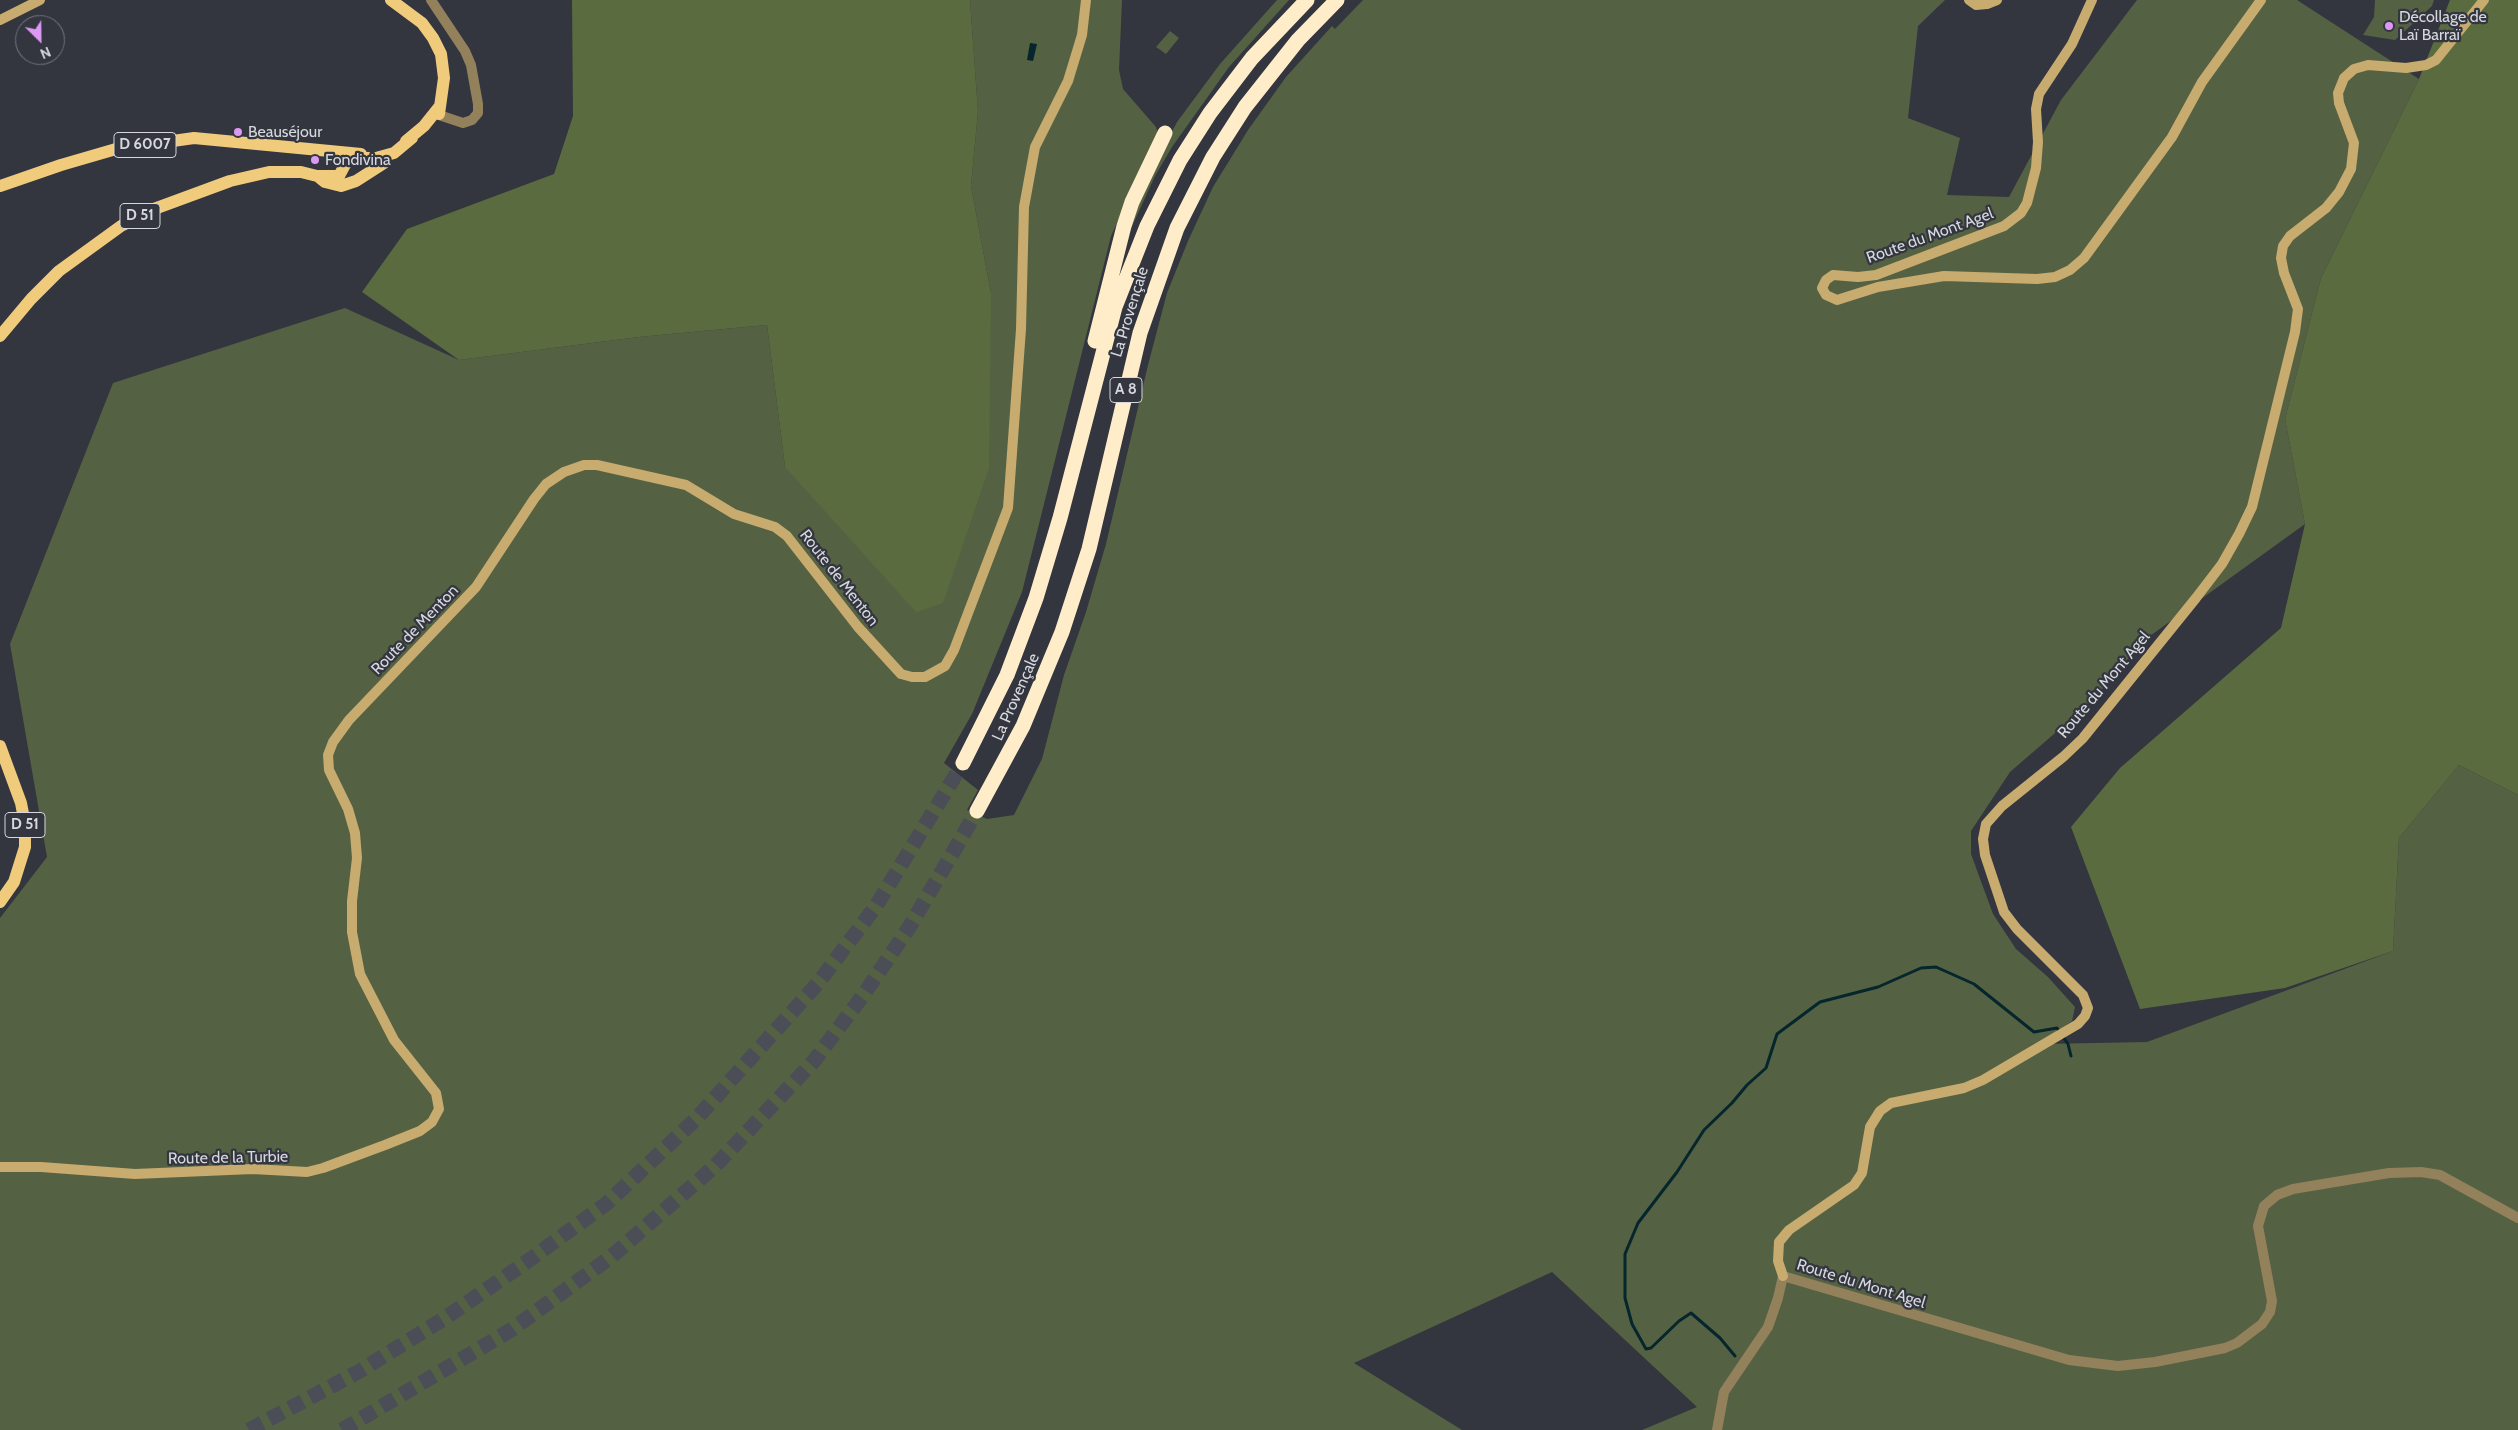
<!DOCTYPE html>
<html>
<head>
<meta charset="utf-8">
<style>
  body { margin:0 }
  #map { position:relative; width:2518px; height:1430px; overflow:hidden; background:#33353f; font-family:Cabin,sans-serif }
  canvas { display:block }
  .north { position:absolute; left:15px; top:15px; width:50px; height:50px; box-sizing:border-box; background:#33353f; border:1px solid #74767f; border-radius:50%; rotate:157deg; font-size:14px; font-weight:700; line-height:20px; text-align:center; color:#d6d8de }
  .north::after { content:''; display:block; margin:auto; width:18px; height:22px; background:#dc99f4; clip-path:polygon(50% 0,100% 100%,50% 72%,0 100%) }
</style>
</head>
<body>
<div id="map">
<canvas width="2518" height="1430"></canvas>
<div class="north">N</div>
</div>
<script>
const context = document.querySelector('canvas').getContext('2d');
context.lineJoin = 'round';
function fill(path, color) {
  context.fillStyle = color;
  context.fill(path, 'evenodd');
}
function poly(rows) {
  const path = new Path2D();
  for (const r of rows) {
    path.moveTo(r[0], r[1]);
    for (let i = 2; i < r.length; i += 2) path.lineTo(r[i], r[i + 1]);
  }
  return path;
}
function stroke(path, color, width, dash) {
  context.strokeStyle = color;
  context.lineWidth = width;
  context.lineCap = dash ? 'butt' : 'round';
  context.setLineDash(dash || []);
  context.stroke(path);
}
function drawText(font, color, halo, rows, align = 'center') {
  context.font = font + ' Cabin,sans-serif';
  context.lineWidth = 4.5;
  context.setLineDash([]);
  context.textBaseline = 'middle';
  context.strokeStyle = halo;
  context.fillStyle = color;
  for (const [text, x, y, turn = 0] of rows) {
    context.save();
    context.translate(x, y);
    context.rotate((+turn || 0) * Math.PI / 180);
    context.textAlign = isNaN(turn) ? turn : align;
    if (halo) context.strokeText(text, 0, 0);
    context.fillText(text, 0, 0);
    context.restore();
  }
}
fill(poly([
  [970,0,1122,0,1119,70,1123,89,1156,127,1158,134,1111,236,1022,592,972,714,944,763,978,790,967,810,987,819,1014,815,1042,759,1064,675,1086,612,1106,544,1148,365,1167,293,1188,241,1213,187,1248,130,1286,77,1332,26,1335,29,1363,0,1945,0,1918,26,1908,118,1960,138,1947,195,2009,197,2061,100,2137,0,2297,0,2419,79,2321,278,2285,419,2305,524,2143,641,2091,702,2010,772,1971,831,1971,854,1993,914,2016,949,2048,977,2075,1007,2072,1021,2041,1044,2147,1042,2393,951,2399,838,2459,765,2518,795,2518,1430,1642,1430,1697,1407,1552,1272,1354,1363,1462,1430,0,1430,0,918,47,857,10,644,113,383,345,308,459,360,639,337,767,325,785,467,991,293,971,186,978,112],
  [1277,0,1289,0,1229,67,1172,147,1155,176,1123,246,1149,175,1177,122,1220,64],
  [2375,0,2434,0,2432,6,2395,40,2363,35,2374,17],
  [1170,31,1179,38,1166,54,1156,47]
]), '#556143');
fill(poly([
  [572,0,970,0,978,112,971,186,991,293,989,468,943,603,916,612,785,467,767,325,639,337,459,360,362,292,407,229,554,174,573,116],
  [2450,0,2518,0,2518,795,2459,765,2399,838,2393,951,2285,988,2140,1009,2071,827,2120,768,2281,628,2305,524,2285,419,2321,278,2419,79]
]), '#5a6b40');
fill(poly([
  [1030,43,1037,44,1033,61,1027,60]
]), '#04262c');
stroke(poly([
  [1735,1356,1720,1338,1691,1313,1679,1321,1651,1348,1646,1349,1632,1324,1625,1298,1625,1254,1638,1223,1677,1172,1704,1130,1732,1103,1747,1085,1766,1068,1777,1034,1820,1002,1878,987,1921,968,1936,967,1974,984,2034,1032,2057,1028,2068,1044,2071,1056]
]), '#04262c', 3);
stroke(poly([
  [249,1430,358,1372,445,1318,525,1263,606,1204,696,1119,818,983,876,906,963,763],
  [342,1430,511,1330,612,1256,715,1166,814,1061,864,994,910,926,977,811]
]), '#4b4d57', 15, [15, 8]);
stroke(poly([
  [431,0,465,51,471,65,478,104,478,113,472,120,463,123,439,115],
  [1717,1430,1724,1392,1768,1327,1778,1298,1783,1276,2069,1360,2118,1366,2155,1362,2225,1348,2237,1343,2262,1324,2270,1312,2272,1301,2258,1226,2264,1206,2277,1195,2293,1189,2389,1173,2421,1172,2440,1175,2518,1218]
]), '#93815c', 10);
stroke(poly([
  [1969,0,1976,5,1987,4,1997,0],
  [2092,0,2072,44,2039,94,2036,109,2038,142,2036,168,2027,203,2021,213,2004,226,1876,275,1858,277,1833,275,1826,280,1822,288,1826,295,1837,300,1878,287,1944,276,2037,279,2055,277,2070,270,2084,258,2172,137,2202,82,2261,0],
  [0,20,40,0],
  [0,1167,41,1167,135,1174,253,1169,307,1172,323,1168,385,1145,420,1131,432,1122,439,1109,436,1093,394,1040,360,974,352,932,352,901,357,858,355,833,348,809,329,770,328,755,333,742,349,720,476,587,534,499,546,484,564,472,584,465,597,465,686,485,734,514,775,527,787,536,858,627,901,674,912,677,925,677,945,666,954,650,1008,508,1021,329,1024,207,1035,147,1068,81,1082,35,1086,0],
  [1783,1276,1778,1261,1779,1242,1789,1230,1854,1185,1862,1173,1870,1127,1880,1111,1891,1103,1964,1088,1983,1080,2078,1024,2085,1016,2088,1008,2083,995,2017,929,2004,912,1985,855,1983,839,1986,824,2002,806,2063,757,2083,738,2196,598,2222,564,2239,534,2252,507,2295,332,2298,309,2284,273,2281,258,2283,246,2290,236,2326,208,2339,192,2351,169,2354,143,2339,103,2338,93,2344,78,2354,69,2368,65,2406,68,2426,65,2436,60,2484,0]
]), '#c8ab6e', 10);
stroke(poly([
  [391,0,422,23,433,38,441,54,444,78,439,114],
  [406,141,424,126,440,106],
  [320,178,325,182,341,186,356,181,384,163],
  [0,186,61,165,116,149,194,138,361,154],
  [0,336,31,299,59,271,121,226,154,209,230,181,269,172,301,172,317,176,339,176,347,161,355,158,376,158,394,153,412,138],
  [0,746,21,803,25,824,25,847,14,882,0,902]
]), '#f1cb7c', 12);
stroke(poly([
  [1095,341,1124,226,1132,202,1165,133],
  [963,763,1007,675,1036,598,1060,518,1115,307,1147,226,1180,160,1210,113,1252,58,1307,0],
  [977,811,1023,726,1062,632,1089,549,1140,333,1177,228,1213,157,1245,107,1298,40,1337,0]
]), '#ffedc9', 15);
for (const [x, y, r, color] of [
  [2389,26,5,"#dc99f4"],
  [238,132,5,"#dc99f4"],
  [315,160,5,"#dc99f4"]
]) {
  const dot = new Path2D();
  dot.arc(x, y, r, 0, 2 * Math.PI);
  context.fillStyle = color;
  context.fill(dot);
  stroke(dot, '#33353f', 2);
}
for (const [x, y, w] of [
  [145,145,62],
  [140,216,40],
  [1126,390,32],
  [25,825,40]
]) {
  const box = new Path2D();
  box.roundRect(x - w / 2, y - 12.5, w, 25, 4);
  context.fillStyle = '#33353f';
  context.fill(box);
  stroke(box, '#d6d8de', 1);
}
drawText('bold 15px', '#d6d8de', null, [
  ["D 6007",145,145],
  ["D 51",140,216],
  ["A 8",1126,390],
  ["D 51",25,825]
]);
drawText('16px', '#d6d8de', '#33353f', [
  ["Décollage de",2399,17],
  ["Laï Barraï",2399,35],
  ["Beauséjour",248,132],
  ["Fondivina",325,160]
], 'left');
drawText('16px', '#d6d8de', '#33353f', [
  ["Route du Mont Agel",1930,236,-20],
  ["La Provençale",1130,312,-73],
  ["Route de Menton",839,578,52],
  ["Route de Menton",415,630,-46],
  ["Route du Mont Agel",2104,685,-50],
  ["La Provençale",1016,697,-66],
  ["Route de la Turbie",228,1158,-1],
  ["Route du Mont Agel",1861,1284,17]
]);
</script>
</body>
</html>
